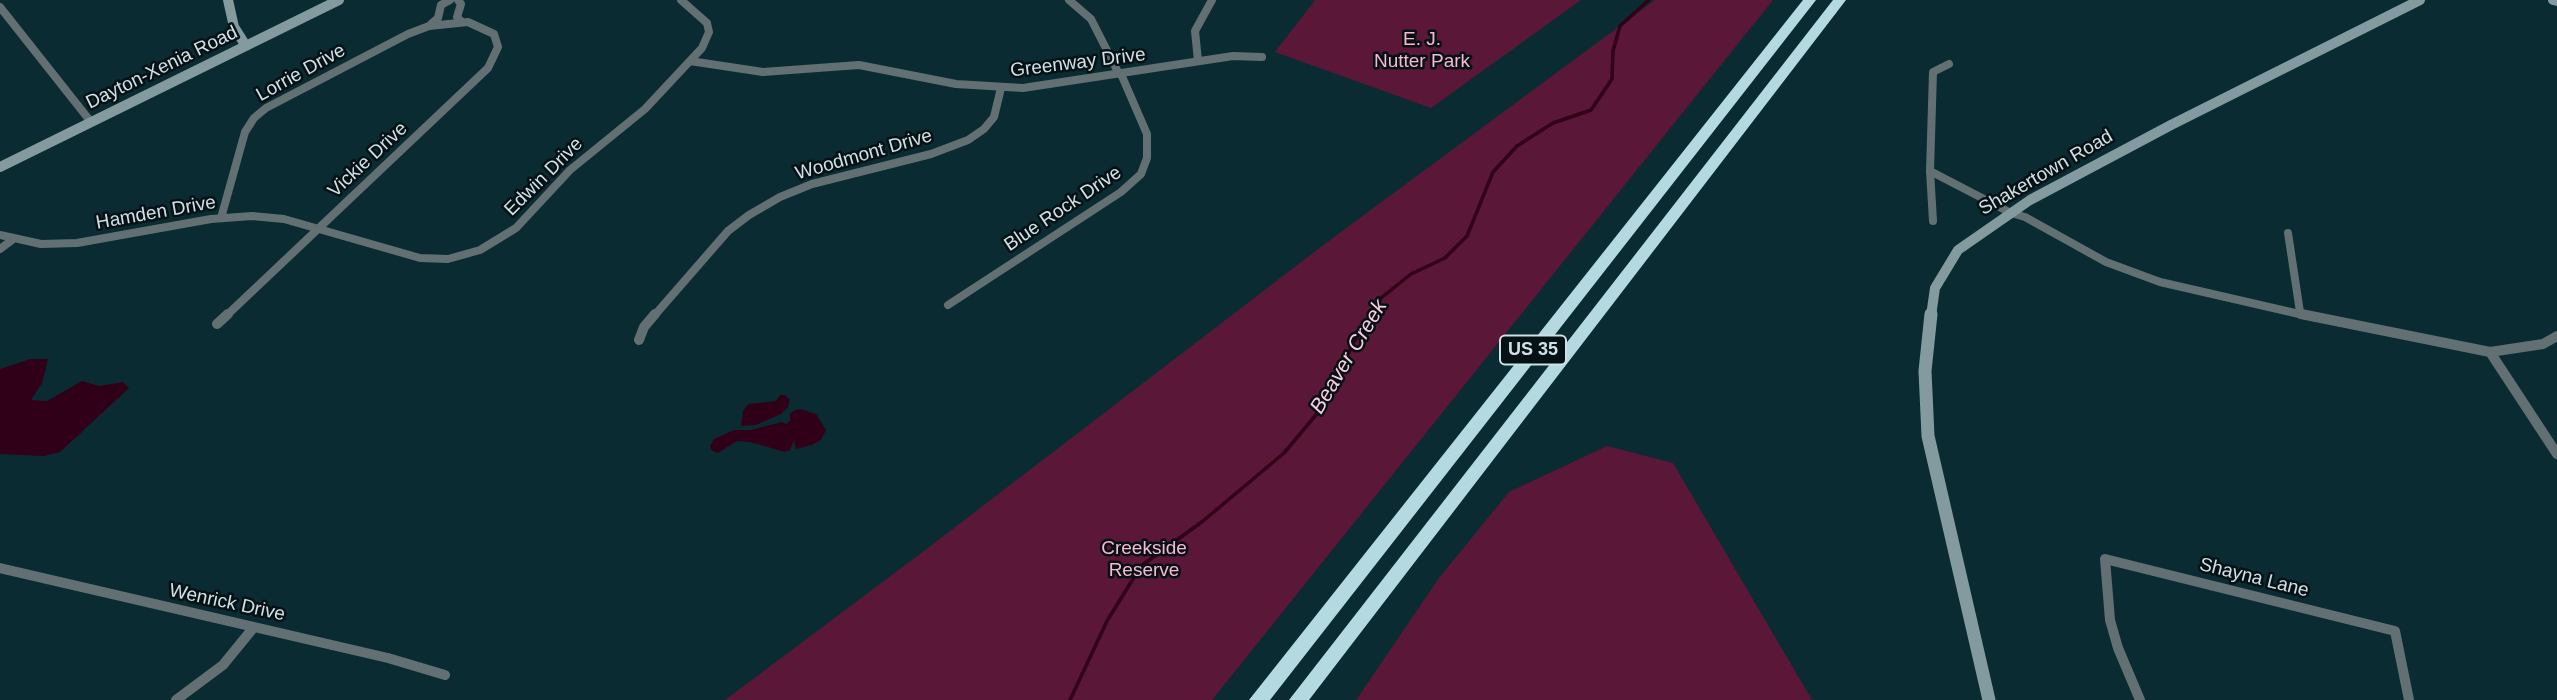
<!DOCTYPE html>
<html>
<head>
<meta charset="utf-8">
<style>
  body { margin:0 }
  canvas { display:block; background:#092b31 }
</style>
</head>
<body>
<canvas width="2557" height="700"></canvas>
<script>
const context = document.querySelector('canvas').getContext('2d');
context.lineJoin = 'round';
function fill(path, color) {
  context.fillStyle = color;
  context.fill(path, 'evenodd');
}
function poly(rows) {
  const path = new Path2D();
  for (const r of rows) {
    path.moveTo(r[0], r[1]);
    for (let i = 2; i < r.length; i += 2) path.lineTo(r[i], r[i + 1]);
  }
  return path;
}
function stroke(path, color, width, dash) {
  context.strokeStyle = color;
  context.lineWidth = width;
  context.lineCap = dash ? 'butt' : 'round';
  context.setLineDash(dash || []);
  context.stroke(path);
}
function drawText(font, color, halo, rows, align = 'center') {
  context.font = font + ' Helvetica,sans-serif';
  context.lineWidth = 5;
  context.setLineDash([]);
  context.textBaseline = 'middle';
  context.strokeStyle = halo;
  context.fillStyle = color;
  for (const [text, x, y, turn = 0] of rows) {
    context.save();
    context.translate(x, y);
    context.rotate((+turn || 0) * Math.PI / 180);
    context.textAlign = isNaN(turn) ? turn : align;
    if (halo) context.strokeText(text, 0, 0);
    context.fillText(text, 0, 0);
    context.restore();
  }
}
fill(poly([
  [1315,0,1581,0,1431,108,1275,52],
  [1655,0,1773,0,1212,700,725,700,920,554,1326,243],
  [1607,446,1673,463,1812,700,1356,700,1439,578,1509,492]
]), '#5a1737');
fill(poly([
  [30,359,48,359,42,383,31,400,47,401,82,381,99,386,123,382,129,388,60,452,44,456,0,454,0,369],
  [780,395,785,395,790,400,788,407,781,414,756,425,741,426,743,411,748,404,776,401],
  [801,409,816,414,826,430,821,440,812,445,796,449,794,440,790,450,785,452,750,442,737,441,718,453,712,451,710,446,714,439,734,430,751,430,782,422,786,424,790,421,790,414,795,410]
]), '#300018');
stroke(poly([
  [1070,700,1107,621,1141,566,1203,521,1284,453,1321,409,1355,340,1381,298,1411,274,1445,258,1467,236,1493,172,1517,146,1553,123,1591,110,1612,79,1613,51,1620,26,1649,0]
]), '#300018', 3.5);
stroke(poly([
  [458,0,461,4,457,17,462,22],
  [1069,0,1091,19,1119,74],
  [0,7,91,122],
  [431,24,438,18,441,5,450,0],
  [690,61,763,72,859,65,956,84,1023,88,1233,56,1262,57],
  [1198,61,1195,31,1212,0],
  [1949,64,1933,72,1930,171,2011,213,2025,217,2106,262,2160,282,2308,316],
  [1930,171,1933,221],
  [221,218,245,132,254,118,266,108,408,34,429,26,468,22,494,34,498,47,488,68,226,316],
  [2288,233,2300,312],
  [0,235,41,244,77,243,211,219,252,216,284,219,420,258,448,259,480,250,516,228,570,170,645,109,702,48,709,32,707,23,681,0],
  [0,249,12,240],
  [948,305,1121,192,1141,174,1147,158,1147,134,1121,74],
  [654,316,728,231,749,215,780,197,812,184,931,154,968,140,984,129,994,117,1001,88]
]), '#627073', 8);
stroke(poly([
  [2301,314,2490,352,2543,344,2557,336],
  [217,324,228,314],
  [639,340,644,327,655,314],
  [2490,352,2557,454],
  [0,568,388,658,445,675],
  [176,700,223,665,254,627],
  [2140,700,2118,648,2110,620,2105,559,2395,631,2409,700]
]), '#627073', 10);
stroke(poly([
  [228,0,234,27,246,46],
  [2553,0,2557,1],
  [0,167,339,0],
  [1931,316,1935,288,1958,250,2030,200,2171,125,2420,0]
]), '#839b9f', 10);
stroke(poly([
  [1931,314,1925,371,1928,436,1989,700]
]), '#839b9f', 13);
fill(poly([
  [1803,0,1816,0,1270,700,1249,700,1803,0],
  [1833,0,1846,0,1309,700,1289,700,1833,0]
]), '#b5d9e1');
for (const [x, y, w] of [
  [1533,350,66]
]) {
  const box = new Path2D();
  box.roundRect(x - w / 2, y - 14.5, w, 29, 5);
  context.fillStyle = '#051114';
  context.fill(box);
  stroke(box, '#cfe1e5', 2);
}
drawText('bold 18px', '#cfe1e5', null, [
  ["US 35",1533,350]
]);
drawText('19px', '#f9b7d0', '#051114', [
  ["E. J.",1422,40],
  ["Nutter Park",1422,62],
  ["Creekside",1144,549],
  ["Reserve",1144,571]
]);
drawText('19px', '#cfe1e5', '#051114', [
  ["Greenway Drive",1078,63,-7],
  ["Dayton-Xenia Road",162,68,-26],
  ["Lorrie Drive",301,73,-29],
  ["Woodmont Drive",864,155,-16],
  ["Vickie Drive",368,160,-43],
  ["Shakertown Road",2046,173,-30],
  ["Edwin Drive",544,177,-45],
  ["Blue Rock Drive",1063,209,-34],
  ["Hamden Drive",156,213,-10],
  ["Shayna Lane",2254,578,14],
  ["Wenrick Drive",227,603,12]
]);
drawText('italic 21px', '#fbcede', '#051114', [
  ["Beaver Creek",1349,357,-59]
]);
</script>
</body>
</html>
